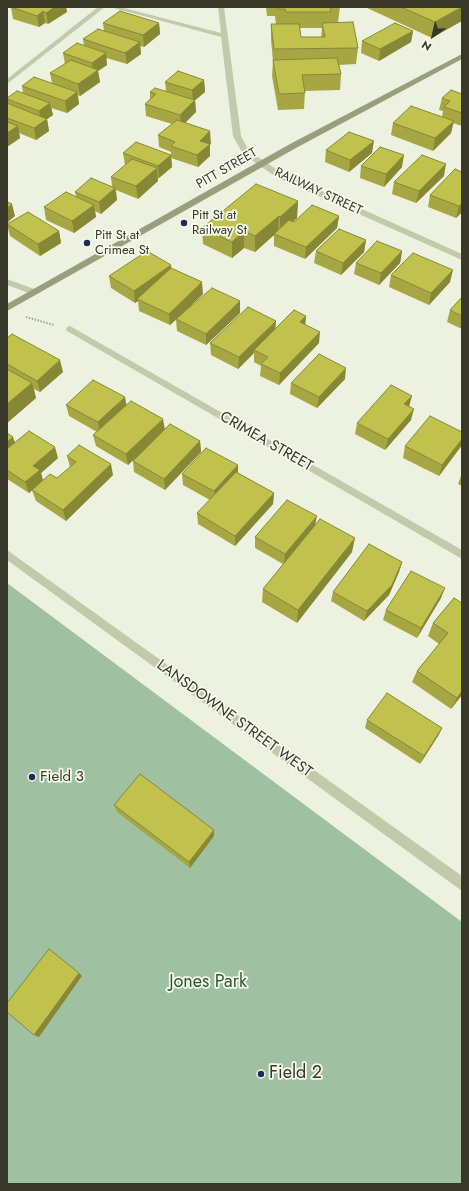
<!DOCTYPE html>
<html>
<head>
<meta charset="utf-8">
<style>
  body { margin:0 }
  #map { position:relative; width:469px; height:1191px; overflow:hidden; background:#ecf2df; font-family:Jost,sans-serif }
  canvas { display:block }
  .frame { position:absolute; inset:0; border:8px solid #37382a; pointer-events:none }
  .north { position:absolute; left:413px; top:16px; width:40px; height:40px; -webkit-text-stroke:3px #f5faeb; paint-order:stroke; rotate:214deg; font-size:11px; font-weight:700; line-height:16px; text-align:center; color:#37382a }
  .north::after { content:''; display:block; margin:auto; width:14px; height:18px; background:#37382a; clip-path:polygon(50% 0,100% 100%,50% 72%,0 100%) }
</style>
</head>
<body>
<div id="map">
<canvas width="469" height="1191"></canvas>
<div class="frame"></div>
<div class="north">N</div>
</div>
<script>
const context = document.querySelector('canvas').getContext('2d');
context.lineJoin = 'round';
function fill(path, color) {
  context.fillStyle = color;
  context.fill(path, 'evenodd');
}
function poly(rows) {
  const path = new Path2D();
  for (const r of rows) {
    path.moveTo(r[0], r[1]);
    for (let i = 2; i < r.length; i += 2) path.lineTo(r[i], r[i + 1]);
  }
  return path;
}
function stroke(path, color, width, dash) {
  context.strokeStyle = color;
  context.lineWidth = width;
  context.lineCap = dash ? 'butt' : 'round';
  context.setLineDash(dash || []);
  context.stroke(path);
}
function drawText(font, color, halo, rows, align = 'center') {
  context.font = font + ' Jost,sans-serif';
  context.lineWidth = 3.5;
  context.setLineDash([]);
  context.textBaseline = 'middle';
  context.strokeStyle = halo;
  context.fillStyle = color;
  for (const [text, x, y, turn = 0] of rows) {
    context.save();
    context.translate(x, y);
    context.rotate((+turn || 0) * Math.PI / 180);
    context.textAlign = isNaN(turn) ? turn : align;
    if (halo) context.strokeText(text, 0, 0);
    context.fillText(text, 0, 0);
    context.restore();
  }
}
fill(poly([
  [7,583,462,922,462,1184,7,1184]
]), '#9fc1a2');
stroke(poly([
  [26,317,54,325]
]), '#a4a98a', 2, [1.5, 1.5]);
fill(poly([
  [98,7,105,7,7,84,7,79,98,7],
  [110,7,120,7,221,33,218,7,224,7,241,136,249,151,282,173,462,254,462,260,276,177,243,154,233,136,221,37,110,7],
  [7,279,37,290,38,292,34,295,7,285,7,279],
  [70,326,462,550,462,559,67,331,66,329,67,327,70,326],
  [7,550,462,876,462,891,7,560,7,550]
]), '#c3caab');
fill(poly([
  [462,54,462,59,296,148,7,311,7,304,290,144,462,54]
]), '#9a9e7c');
fill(poly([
  [11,7,66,7,67,12,48,24,45,23,39,27,13,19],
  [266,7,340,7,338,22,330,22,330,23,358,48,356,64,339,65,341,74,340,90,305,91,304,109,278,110,272,76,273,61,271,40,271,24,276,24,275,16,267,16],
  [300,28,322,28,321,37,301,37],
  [365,7,462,7,432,38],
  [103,23,159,23,160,34,144,47,140,46,141,54,127,64,106,58,107,65,98,71,100,82,80,96,78,95,79,104,67,113,51,108,53,115,47,119,49,131,36,140,19,133,20,138,7,147,7,98,23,93,22,86,52,83,50,73,65,64,63,53,84,46,83,39,104,31],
  [413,31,411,42,379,61,361,53,362,41],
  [204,80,205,92,195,100,196,112,185,122,211,144,210,144,210,156,198,167,171,158,172,167,159,178,158,178,158,181,138,199,116,190,117,200,101,214,95,211,96,217,74,233,46,220,44,207,76,196,75,192,112,186,111,177,125,165,123,153,171,155,171,152,159,147,158,135,172,124,146,116,145,104,150,99,150,92,166,91,165,82],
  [462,94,462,126,453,123,451,133,433,151,391,135,393,123,442,117,443,111,439,110,442,98],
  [326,150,372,153,349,172,325,162],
  [361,166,402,167,384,187,360,178],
  [462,172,462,212,456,218,428,207,430,195],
  [444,176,416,203,392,194,394,182],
  [298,201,297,218,293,221,339,216,337,228,305,259,274,246,274,235,255,252,244,248,232,258,203,244,202,228],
  [7,224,59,231,61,243,40,256,10,236],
  [366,240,364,252,341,275,314,263,316,251],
  [402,251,400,263,379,285,354,274,356,263],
  [172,269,203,294,181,315,240,313,206,345,177,331,176,320,170,325,139,311,138,301,135,303,111,288,109,276],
  [391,275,450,282,429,305,389,287],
  [462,297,462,329,447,322,450,310],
  [306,316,305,324,319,343,279,385,260,376,261,366,254,362,254,353,238,369,211,355,210,343,276,321,275,329],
  [7,338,63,372,40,392,34,389,36,398,7,423],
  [345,379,317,408,290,394,291,383],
  [66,405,126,405,165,430,200,441,201,452,165,490,134,472,133,461,159,435,128,465,96,446,93,435,97,432,69,416],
  [409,407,411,420,385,450,355,434,357,423],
  [7,433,15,442,58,458,41,473,43,480,57,478,70,467,67,456,113,475,66,521,36,501,32,490,29,493,7,479],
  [462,445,439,476,403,458,405,446],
  [238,465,238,473,274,493,273,504,235,546,198,524,197,513,210,500,183,485,182,474],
  [462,473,462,486,458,484],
  [315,525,352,552,297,623,262,602,263,589,283,564,255,548,255,537],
  [402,562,399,572,389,595,364,621,331,601,333,592],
  [441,598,417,638,383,620,386,610],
  [454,598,462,695,451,709,412,682,417,671,439,644,428,636,433,623],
  [367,720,442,728,438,736,420,764,365,728],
  [114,805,214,830,214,836,190,868,117,812]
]), '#a6a742');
fill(poly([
  [55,7,66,7,67,12,48,24,46,13],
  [462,7,462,21,432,38,435,22],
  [43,11,45,23,39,27,37,16],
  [159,23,160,34,144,47,143,35],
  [413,31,411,42,379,61,380,49],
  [140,42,141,54,127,64,125,53],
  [106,53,107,65,98,71,100,82,80,96,78,84,93,74,92,63],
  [204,80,205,92,193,102,192,90],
  [77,92,79,104,67,113,65,101],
  [195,100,196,112,181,127,180,115],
  [50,103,53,115,47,119,49,131,36,140,34,128,41,123,39,111],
  [454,121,451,133,433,151,435,138],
  [18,126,20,138,7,147,7,133],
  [210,131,211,144,205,148,210,144,210,156,198,167,197,155,200,141],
  [374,141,372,153,349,172,350,160],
  [171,155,172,167,159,178,158,166],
  [404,155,402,167,384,187,386,174],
  [446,164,444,176,416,203,419,191],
  [157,168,158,181,138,199,136,186],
  [115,188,117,200,101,214,99,202],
  [298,201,297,218,280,233,280,217],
  [12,204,15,216,7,223,7,208],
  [462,204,462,212,456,218,459,206],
  [94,205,96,217,74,233,72,221],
  [279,216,278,232,274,234,274,235,255,252,255,236],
  [339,216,337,228,305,259,306,247],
  [59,231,61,243,40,256,38,244],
  [244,231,244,248,232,258,232,242],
  [366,240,364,252,341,275,343,263],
  [402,251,400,263,379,285,381,273],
  [171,265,172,277,137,299,138,301,135,303,134,291],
  [453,270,450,282,429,305,431,293],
  [202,282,203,294,170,325,169,314],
  [240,301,240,313,206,345,206,334],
  [306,316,305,328,300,322],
  [276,321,275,332,254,350,254,353,238,369,239,357],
  [320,332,319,343,279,385,280,373],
  [60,360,63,372,40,392,37,381],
  [346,368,345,379,317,408,319,397],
  [32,383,36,398,7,423,7,404],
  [412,396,409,407,404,404],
  [125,397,127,408,100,433,98,422],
  [414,409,411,420,385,450,388,439],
  [163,419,165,430,128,465,126,454],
  [13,437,17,448,7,457,7,442],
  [462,439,462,445,439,476,442,465],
  [200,441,201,452,165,490,164,479],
  [55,447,58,458,41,473,43,481,29,493,25,482,33,466],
  [111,464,113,475,66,521,63,510],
  [238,465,238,476,215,502,214,491],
  [274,493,273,504,235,546,235,536],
  [317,516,315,526,284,564,285,554],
  [355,538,352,552,297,623,298,610],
  [402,562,399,572,389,595,364,621,367,611],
  [445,588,441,598,417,638,421,628],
  [462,691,462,695,451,709,457,698],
  [442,728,438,736,420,764,424,756],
  [214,830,214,836,190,868,189,862],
  [79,973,82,976,39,1037,34,1035]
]), '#878836');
const building = poly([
  [11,7,55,7,46,13,43,11,37,16,11,7],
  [277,7,330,7,331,12,286,12,285,9,277,9,277,7],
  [401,7,462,7,435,22,401,7],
  [120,11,159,23,143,35,103,23,120,11],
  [353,22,358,48,274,49,271,24,299,24,301,37,325,37,322,23,353,22],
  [395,23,413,31,380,49,362,41,395,23],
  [98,29,140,42,125,53,83,39,98,29],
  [77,43,106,53,92,63,63,53,77,43],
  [337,58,341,74,302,75,305,93,279,94,273,60,337,58],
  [71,60,98,70,78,84,50,73,71,60],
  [178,71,204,80,192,90,165,82,178,71],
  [34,77,77,92,65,101,22,86,34,77],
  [155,88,195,100,180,115,145,104,156,94,150,92,155,88],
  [451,90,462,94,462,113,444,107,450,101,442,98,451,90],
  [17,91,50,103,39,111,7,99,7,98,17,91],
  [7,103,47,119,34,128,7,118,7,103],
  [411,106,454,121,435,138,393,123,411,106],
  [177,120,210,131,200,141,210,144,197,155,171,146,175,142,158,135,177,120],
  [7,122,18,126,7,133,7,122],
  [349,132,374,141,350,160,326,150,349,132],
  [136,142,171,155,158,166,123,153,136,142],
  [380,147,404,155,386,174,361,166,380,147],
  [422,155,446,164,419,191,394,182,422,155],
  [132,159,157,168,136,186,111,177,132,159],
  [455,169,462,172,462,204,459,206,430,195,455,169],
  [91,178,115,188,99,202,75,192,91,178],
  [256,184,298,201,280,217,279,216,255,236,244,231,232,242,202,228,256,184],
  [66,192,94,205,72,221,44,207,66,192],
  [7,202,12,204,7,208,7,202],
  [312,205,339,216,306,247,274,234,289,220,294,222,312,205],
  [28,212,59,231,38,244,7,224,28,212],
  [339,229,366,240,343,263,316,251,339,229],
  [377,241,402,251,381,273,356,263,377,241],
  [147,251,171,265,134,291,109,276,147,251],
  [413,253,453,270,431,293,391,275,413,253],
  [171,268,202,282,169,314,137,299,171,268],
  [212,288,240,301,206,334,176,319,212,288],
  [462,297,462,316,450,310,462,297],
  [248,307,276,321,239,357,210,343,248,307],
  [294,310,306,316,300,322,320,332,280,373,261,364,268,357,254,350,294,310],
  [12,334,60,360,37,381,7,364,7,338,12,334],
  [319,354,346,368,319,397,291,383,319,354],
  [7,369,32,383,7,404,7,369],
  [93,380,125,397,98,422,66,405,93,380],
  [391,385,412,396,404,404,414,409,388,439,357,423,391,385],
  [131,401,163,419,126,454,93,435,131,401],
  [430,416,462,432,462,439,442,465,405,446,430,416],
  [170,424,200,441,164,479,133,461,170,424],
  [29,431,55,447,33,466,40,470,25,482,7,470,7,449,29,431],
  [7,433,13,437,7,442,7,433],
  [79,445,111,464,63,510,32,490,50,474,57,478,76,462,67,456,79,445],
  [206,448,238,465,214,491,182,474,206,448],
  [236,472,274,493,235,536,197,513,236,472],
  [287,500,317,516,285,554,255,537,287,500],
  [320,519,355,538,298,610,263,589,320,519],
  [369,544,402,562,392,585,367,611,333,592,369,544],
  [411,571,445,588,421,628,386,610,411,571],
  [454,598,462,603,462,691,457,698,417,671,448,633,433,623,454,598],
  [387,693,442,728,424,756,367,720,387,693],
  [140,774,214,830,189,862,114,805,140,774],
  [49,949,79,973,34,1035,7,1012,7,1003,49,949]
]);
fill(building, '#c1c24d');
stroke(building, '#878836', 1);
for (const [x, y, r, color] of [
  [184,223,4,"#202a59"],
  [87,243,4,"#202a59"],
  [32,777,4,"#202a59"],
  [261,1074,4,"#202a59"]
]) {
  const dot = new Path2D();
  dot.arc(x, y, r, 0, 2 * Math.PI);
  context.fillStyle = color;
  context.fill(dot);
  stroke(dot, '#f5faeb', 1.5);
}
drawText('13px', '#37382a', '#f5faeb', [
  ["PITT STREET",227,169,-30],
  ["RAILWAY STREET",318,192,25]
]);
drawText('13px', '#37382a', '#f5faeb', [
  ["Pitt St at",192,216],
  ["Railway St",192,231],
  ["Pitt St at",95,236],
  ["Crimea St",95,251]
], 'left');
drawText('15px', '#37382a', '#f5faeb', [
  ["CRIMEA STREET",266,442,30],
  ["LANSDOWNE STREET WEST",234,719,36]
]);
drawText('15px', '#37382a', '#f5faeb', [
  ["Field 3",40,777]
], 'left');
drawText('18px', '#2e5633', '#f5faeb', [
  ["Jones Park",208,983]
]);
drawText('18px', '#37382a', '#f5faeb', [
  ["Field 2",269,1074]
], 'left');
</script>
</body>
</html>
